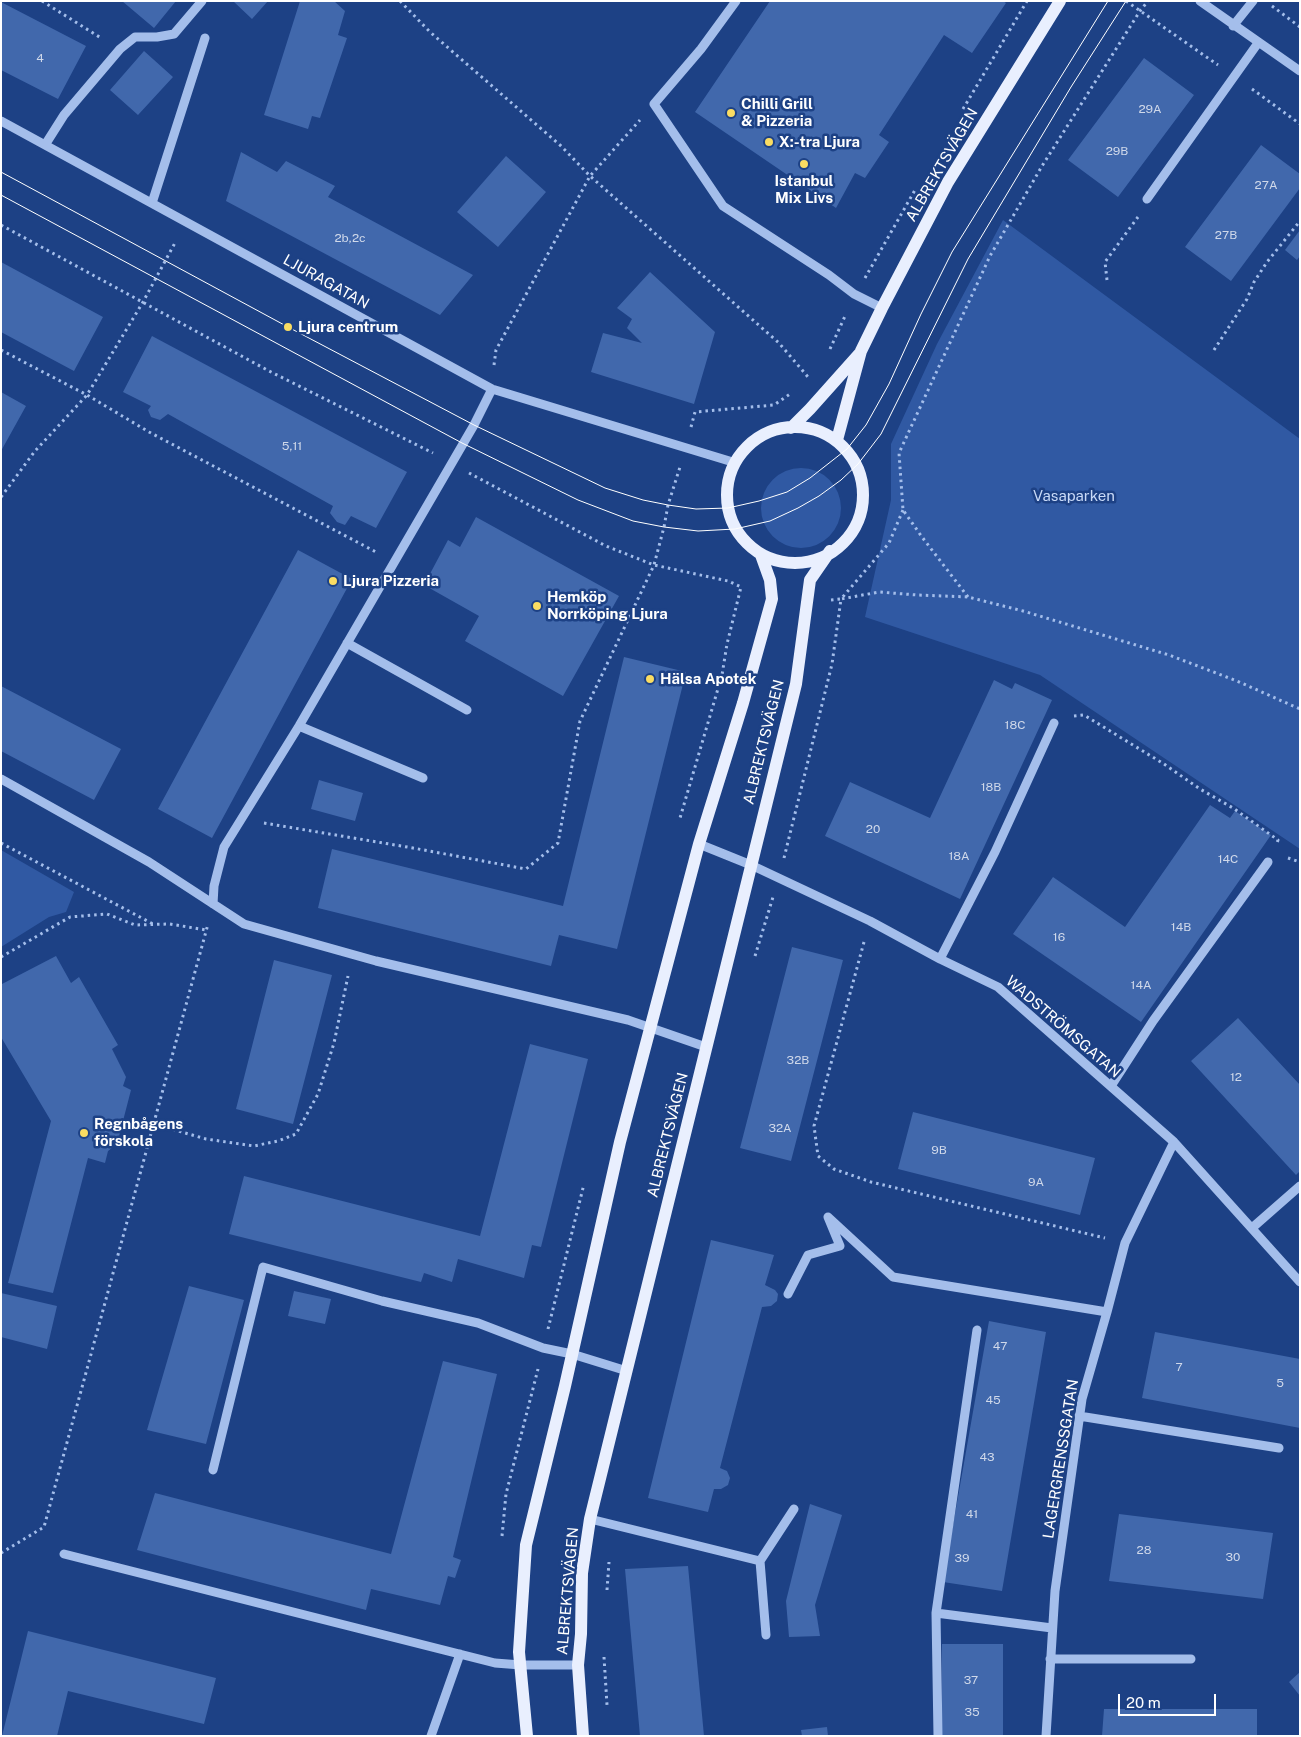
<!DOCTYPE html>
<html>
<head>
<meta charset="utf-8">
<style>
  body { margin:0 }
  #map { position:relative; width:1301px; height:1737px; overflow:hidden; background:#1d4185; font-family:"Public Sans",sans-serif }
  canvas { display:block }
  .frame { position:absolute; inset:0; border:2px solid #fff; pointer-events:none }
  .scale { position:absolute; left:1118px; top:1694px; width:98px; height:22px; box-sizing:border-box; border:2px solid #fff; border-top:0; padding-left:6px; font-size:15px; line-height:18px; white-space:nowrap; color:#fff; -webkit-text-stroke:4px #1d4185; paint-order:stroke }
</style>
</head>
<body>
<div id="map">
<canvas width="1301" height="1737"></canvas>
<div class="frame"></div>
<div class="scale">20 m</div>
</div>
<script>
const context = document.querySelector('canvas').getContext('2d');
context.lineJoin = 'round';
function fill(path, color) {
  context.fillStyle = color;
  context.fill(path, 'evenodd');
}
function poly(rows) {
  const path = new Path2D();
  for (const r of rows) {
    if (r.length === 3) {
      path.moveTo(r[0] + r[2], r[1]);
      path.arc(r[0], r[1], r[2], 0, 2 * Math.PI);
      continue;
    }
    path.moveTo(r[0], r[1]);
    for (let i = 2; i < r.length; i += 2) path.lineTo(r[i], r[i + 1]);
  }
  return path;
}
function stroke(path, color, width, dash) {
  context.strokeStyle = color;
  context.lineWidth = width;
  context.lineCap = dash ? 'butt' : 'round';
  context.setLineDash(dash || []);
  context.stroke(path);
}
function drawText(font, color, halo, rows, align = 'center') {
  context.font = font + ' "Public Sans",sans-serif';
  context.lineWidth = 5;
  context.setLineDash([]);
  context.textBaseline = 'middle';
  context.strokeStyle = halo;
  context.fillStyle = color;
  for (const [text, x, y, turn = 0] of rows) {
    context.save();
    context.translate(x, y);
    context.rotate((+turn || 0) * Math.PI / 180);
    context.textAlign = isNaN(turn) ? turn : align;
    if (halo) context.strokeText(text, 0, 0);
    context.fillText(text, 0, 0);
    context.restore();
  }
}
fill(poly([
  [1003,220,1300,439,1300,849,1040,675,865,617,891,500,891,444,937,344],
  [801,508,40],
  [1,850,74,892,66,912,49,917,1,947]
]), '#3059a3');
fill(poly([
  [122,1,176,1,154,28],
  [233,1,268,1,252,19],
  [300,1,334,1,345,11,338,35,347,38,320,118,312,116,308,129,264,115],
  [770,1,1003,1,1006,3,972,53,944,35,879,135,889,142,865,178,855,173,836,208,695,112],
  [1,2,86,46,58,99,1,70],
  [144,51,173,77,138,115,110,90],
  [1144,58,1194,95,1118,197,1068,160],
  [1261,145,1300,174,1300,188,1231,281,1185,247],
  [241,152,277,172,286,161,335,186,328,197,473,275,440,315,226,201],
  [506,156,546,192,498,247,457,212],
  [1300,230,1300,256,1297,260,1285,250],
  [1,262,103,317,74,371,1,332],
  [650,272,715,332,694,404,591,372,603,333,642,343,627,328,632,319,617,308],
  [152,336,407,472,376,528,351,516,345,525,337,522,330,513,333,506,168,414,160,420,151,417,148,410,151,406,123,392],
  [1,392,26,406,1,451],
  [476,517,619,596,563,696,465,641,479,616,424,585,448,540,460,547],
  [298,550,352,579,212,838,158,809],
  [624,657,686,672,617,949,559,935,551,966,318,908,332,849,563,906],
  [994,680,1012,689,1015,683,1052,700,960,899,825,836,850,782,930,818],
  [1,686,121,749,94,800,1,751],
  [319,780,363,793,355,821,311,809],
  [1210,805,1230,818,1235,811,1271,835,1141,1022,1013,934,1053,877,1125,927],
  [792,947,843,960,791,1161,740,1148],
  [56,956,71,983,79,977,118,1045,112,1049,126,1077,123,1086,131,1090,117,1144,108,1151,105,1163,88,1158,53,1293,8,1283,51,1121,1,1037,1,986,2,984],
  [274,960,332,975,293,1124,236,1109],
  [1238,1018,1300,1085,1300,1171,1296,1175,1191,1061],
  [530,1044,588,1059,541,1247,532,1245,524,1278,458,1259,452,1282,424,1273,421,1282,229,1234,244,1176,480,1236],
  [913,1112,1095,1158,1080,1215,898,1169],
  [711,1240,774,1255,765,1285,775,1290,778,1294,777,1301,771,1306,762,1307,720,1468,727,1471,730,1478,728,1485,721,1489,714,1489,708,1512,648,1498],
  [189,1286,244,1300,206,1444,147,1430],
  [294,1291,331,1299,325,1324,288,1316],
  [1,1293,57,1306,47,1349,1,1337],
  [989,1321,1046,1332,1002,1591,943,1582],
  [1155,1332,1300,1359,1300,1428,1142,1398],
  [443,1361,497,1374,453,1557,461,1560,455,1578,448,1576,440,1605,371,1589,366,1610,137,1550,155,1493,391,1554],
  [810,1504,842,1515,815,1605,820,1636,789,1637,786,1601],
  [1119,1514,1273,1533,1263,1599,1109,1581],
  [688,1566,704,1736,640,1736,625,1569],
  [28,1631,216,1678,204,1724,68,1691,57,1736,2,1736],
  [942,1644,1003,1644,1003,1736,942,1736],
  [1300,1672,1300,1696,1289,1682],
  [1104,1709,1257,1709,1257,1736,1102,1736],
  [827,1727,828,1736,802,1736,801,1730]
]), '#4168ac');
stroke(poly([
  [42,1,101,38],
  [400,1,430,32,561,146,590,176,779,343,808,377],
  [1126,1,1218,65],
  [1272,6,1300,27],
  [1252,89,1300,124],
  [963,109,1027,1],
  [1,225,269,371,433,453],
  [865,278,915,190],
  [1107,280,1105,262,1138,217],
  [830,349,846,314],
  [1,350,87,395,149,432,376,552],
  [1214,350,1247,299,1254,282,1267,262,1300,221],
  [494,365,496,350,590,176,640,120],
  [691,427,695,412,774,405,790,394],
  [469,473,606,546,654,565,728,581,741,587,727,644,722,675,680,818],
  [1,497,35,451,87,395,143,302,176,241],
  [968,597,922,537,903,510,899,453,990,256,1042,166,1140,11,1148,1],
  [831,600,841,599,889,543,903,510],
  [1074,716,1084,715,1164,764,1200,789,1233,808,1278,840,1277,843],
  [264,823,413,848,526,869,558,843,580,721,654,565,664,527,668,505,680,467],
  [1,843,153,924],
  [784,858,832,664,841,599,879,592,917,595,968,597,1023,611,1169,655,1237,681,1300,709],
  [1288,858,1300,862],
  [864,942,814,1126,818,1156,834,1169,871,1182,1105,1238],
  [755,956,773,897],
  [1,957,70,917,107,914,135,925,170,924,206,930],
  [154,1124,206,1139,254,1146,278,1141,296,1134,318,1094,334,1043,348,976],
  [548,1329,584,1184],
  [502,1536,506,1494,538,1369],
  [1,1553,44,1527,208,924],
  [607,1590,609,1562],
  [604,1657,607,1705]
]), '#a4beeb', 3, [2.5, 4]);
stroke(poly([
  [736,1,701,49,654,104,723,206,829,275,854,294,882,308],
  [1200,1,1300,71],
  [1233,26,1253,1],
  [1,121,492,389,736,463],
  [45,145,64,115,120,49,135,37,157,37,174,34,202,1],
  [1147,199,1258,43],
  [152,203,205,38],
  [347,643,467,710],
  [299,726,423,778],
  [1,779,149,862,244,924,376,961,628,1020,706,1047],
  [699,844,751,865,870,921,940,959,998,987,1174,1142,1300,1282],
  [213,904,214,886,224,847,299,726,474,425,492,389],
  [940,959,995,852,1054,723],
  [1111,1086,1153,1021,1268,862],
  [1252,1228,1300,1186],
  [788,1294,808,1255,840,1246,828,1217,893,1277,1107,1312],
  [1079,1416,1279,1448],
  [213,1470,263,1267,382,1301,478,1323,543,1348,572,1354,627,1371],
  [590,1519,760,1561,766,1635],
  [64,1554,495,1663,521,1665,578,1665],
  [760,1561,794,1509],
  [936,1613,1052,1628],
  [1050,1659,1191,1659],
  [431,1736,460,1654],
  [938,1736,936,1613,977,1330],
  [1046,1736,1055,1591,1082,1399,1107,1312,1125,1243,1174,1142]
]), '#a4beeb', 9);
stroke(poly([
  [795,495,68],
  [791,428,810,409,860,353],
  [837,440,861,351,882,308,948,182,1060,1],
  [527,1736,519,1652,526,1545,565,1386,620,1142,699,844,743,703,772,599,770,580,761,555],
  [583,1736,578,1665,581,1634,582,1573,590,1519,796,684,810,580,830,551]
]), '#e9effe', 12);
stroke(poly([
  [1,172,288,327,474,425,605,488,643,500,668,505,696,509,728,508,759,501,787,492,810,478,847,449,866,425,889,384,921,314,952,252,1108,1],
  [1,195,462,443,578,500,633,521,664,527,698,531,735,529,770,521,798,508,819,496,841,480,858,464,881,434,968,259,1071,87,1126,1]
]), '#fff', 1);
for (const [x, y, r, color] of [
  [731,113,5,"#fadc62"],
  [769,142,5,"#fadc62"],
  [804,164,5,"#fadc62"],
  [288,327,5,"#fadc62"],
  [333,581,5,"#fadc62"],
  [537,606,5,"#fadc62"],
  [650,679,5,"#fadc62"],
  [84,1133,5,"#fadc62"]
]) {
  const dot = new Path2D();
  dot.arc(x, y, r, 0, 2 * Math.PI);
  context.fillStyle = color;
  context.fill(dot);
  stroke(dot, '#1d4185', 2);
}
drawText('12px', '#d0d9ea', null, [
  ["4",40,58],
  ["29A",1150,109],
  ["29B",1117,151],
  ["27A",1266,185],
  ["27B",1226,235],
  ["2b,2c",350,238],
  ["5,11",292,446],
  ["18C",1015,725],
  ["18B",991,787],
  ["20",873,829],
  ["18A",959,856],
  ["14C",1228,859],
  ["14B",1181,927],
  ["16",1059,937],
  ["14A",1141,985],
  ["32B",798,1060],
  ["12",1236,1077],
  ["32A",780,1128],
  ["9B",939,1150],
  ["9A",1036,1182],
  ["47",1000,1346],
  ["7",1179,1367],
  ["5",1280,1383],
  ["45",993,1400],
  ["43",987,1457],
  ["41",972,1514],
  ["28",1144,1550],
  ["30",1233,1557],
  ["39",962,1558],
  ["37",971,1680],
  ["35",972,1712]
]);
drawText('bold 15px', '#fff', '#1d4185', [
  ["Chilli Grill",741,104],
  ["& Pizzeria",741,121],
  ["X:-tra Ljura",779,142],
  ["Istanbul",804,181,"center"],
  ["Mix Livs",804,198,"center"],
  ["Ljura centrum",298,327],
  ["Ljura Pizzeria",343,581],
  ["Hemköp",547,597],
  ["Norrköping Ljura",547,614],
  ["Hälsa Apotek",660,679],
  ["Regnbågens",94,1124],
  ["förskola",94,1141]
], 'left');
drawText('15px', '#fff', '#1d4185', [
  ["ALBREKTSVÄGEN",942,165,-60],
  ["LJURAGATAN",326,282,29],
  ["ALBREKTSVÄGEN",764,742,-76],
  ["WADSTRÖMSGATAN",1063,1027,41],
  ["ALBREKTSVÄGEN",668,1135,-76],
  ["LAGERGRENSSGATAN",1061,1459,-81],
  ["ALBREKTSVÄGEN",568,1591,-85]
]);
drawText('15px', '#c9daf8', '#1d4185', [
  ["Vasaparken",1074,496]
]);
</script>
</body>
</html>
